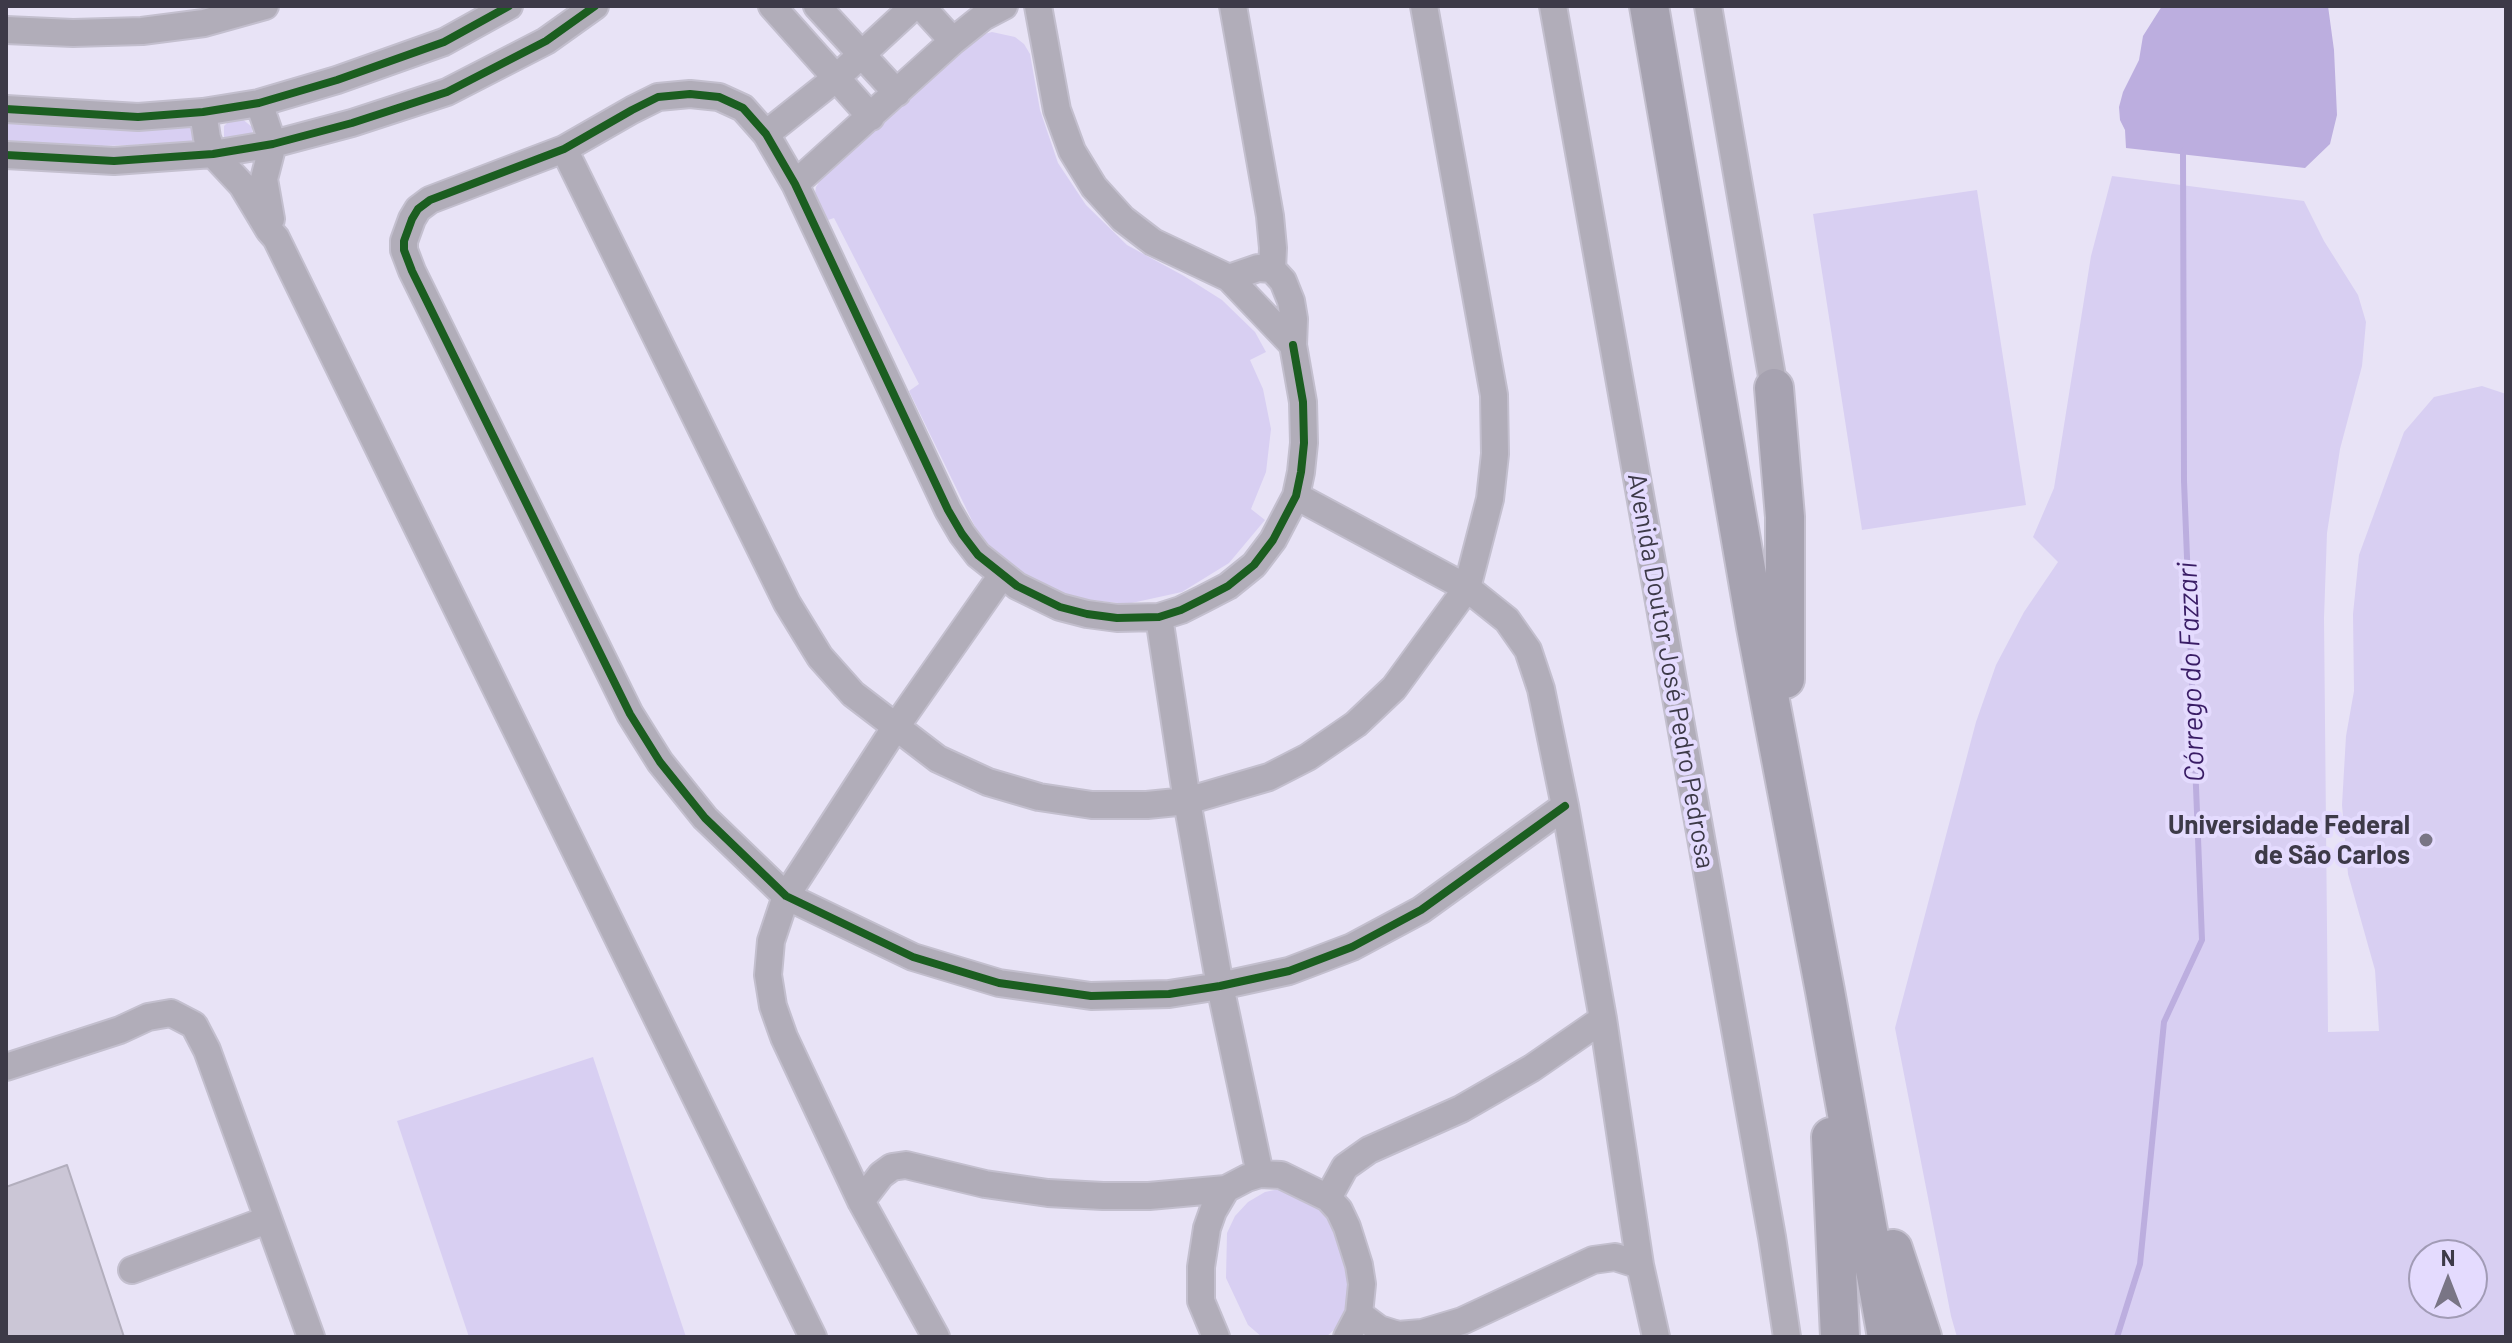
<!DOCTYPE html>
<html>
<head>
<meta charset="utf-8">
<style>
  body { margin:0 }
  #map { position:relative; width:2512px; height:1343px; overflow:hidden; background:#e8e3f6; font-family:Barlow,sans-serif }
  canvas { display:block }
  .frame { position:absolute; inset:0; border:8px solid #3d3a48; pointer-events:none }
  .north { position:absolute; left:2408px; top:1239px; width:80px; height:80px; box-sizing:border-box; background:#e4dbfe; border:2px solid #a19bb5; border-radius:50%; rotate:0deg; font-size:22px; font-weight:700; line-height:32px; text-align:center; color:#3d3a48 }
  .north::after { content:''; display:block; margin:auto; width:28px; height:36px; background:#797585; clip-path:polygon(50% 0,100% 100%,50% 72%,0 100%) }
</style>
</head>
<body>
<div id="map">
<canvas width="2512" height="1343"></canvas>
<div class="frame"></div>
<div class="north">N</div>
</div>
<script>
const context = document.querySelector('canvas').getContext('2d');
context.lineJoin = 'round';
function fill(path, color) {
  context.fillStyle = color;
  context.fill(path, 'evenodd');
}
function poly(rows) {
  const path = new Path2D();
  for (const r of rows) {
    path.moveTo(r[0], r[1]);
    for (let i = 2; i < r.length; i += 2) path.lineTo(r[i], r[i + 1]);
  }
  return path;
}
function stroke(path, color, width, dash) {
  context.strokeStyle = color;
  context.lineWidth = width;
  context.lineCap = dash ? 'butt' : 'round';
  context.setLineDash(dash || []);
  context.stroke(path);
}
function drawText(font, color, halo, rows, align = 'center') {
  context.font = font + ' Barlow,sans-serif';
  context.lineWidth = 8;
  context.setLineDash([]);
  context.textBaseline = 'middle';
  context.strokeStyle = halo;
  context.fillStyle = color;
  for (const [text, x, y, turn = 0] of rows) {
    context.save();
    context.translate(x, y);
    context.rotate((+turn || 0) * Math.PI / 180);
    context.textAlign = isNaN(turn) ? turn : align;
    if (halo) context.strokeText(text, 0, 0);
    context.fillText(text, 0, 0);
    context.restore();
  }
}
fill(poly([
  [992,32,1015,37,1024,44,1030,54,1040,110,1058,163,1086,205,1127,245,1184,276,1222,300,1255,332,1266,352,1250,360,1263,389,1271,429,1266,472,1251,509,1265,520,1229,563,1182,592,1127,604,1071,598,1020,575,980,537,909,391,919,384,834,218,822,222,814,199,816,187,822,177,980,35],
  [241,118,252,127,253,137,224,140,224,126,231,119],
  [6,121,188,123,195,126,197,136,193,141,187,143,72,147,6,141],
  [2112,176,2304,201,2324,241,2358,295,2366,322,2362,366,2340,449,2327,533,2324,618,2328,1032,2379,1031,2375,970,2348,874,2342,805,2346,736,2354,691,2353,614,2359,555,2404,432,2434,397,2482,386,2506,394,2506,1337,1957,1337,1951,1316,1895,1028,1976,722,1996,665,2024,612,2058,562,2033,537,2054,488,2091,256],
  [2424,1255,2472,1255,2472,1303,2424,1303],
  [1977,190,2026,505,1862,530,1813,214],
  [593,1057,686,1337,469,1337,397,1121],
  [1284,1188,1321,1198,1354,1254,1345,1320,1326,1337,1262,1337,1248,1325,1226,1278,1227,1233,1235,1216,1248,1202,1265,1192]
]), '#d8cff2');
fill(poly([
  [2162,6,2328,6,2334,50,2337,115,2330,144,2305,168,2126,148,2125,130,2120,120,2119,107,2123,92,2139,60,2143,36]
]), '#bcaedf');
stroke(poly([
  [2117,1337,2140,1264,2164,1022,2202,940,2184,481,2183,154,2185,149]
]), '#bcaedf', 6);
const building = poly([
  [67,1165,124,1337,6,1337,6,1187,67,1165]
]);
fill(building, '#cbc6d6');
stroke(building, '#b2aebd', 2);
const minor = poly([
  [772,6,871,117],
  [817,6,897,93],
  [921,6,953,41],
  [1038,6,1057,110,1072,151,1094,187,1123,219,1153,242,1229,278],
  [1233,6,1270,216,1273,248,1272,269],
  [1553,6,1772,1237,1787,1337],
  [1708,6,1774,388],
  [6,30,73,33,142,31,204,23,265,6],
  [259,103,273,144,264,179,271,219],
  [6,109,138,117,203,112,259,103,337,80,444,42,509,6],
  [203,112,207,138,213,154,242,185,269,230,276,238,813,1337],
  [766,134,835,79,914,6],
  [564,149,787,603,820,657,853,694,938,759,988,782,1039,797,1092,805,1147,805,1187,801,1269,777,1308,757,1356,724,1394,688,1467,588,1490,499,1495,454,1494,395,1424,6],
  [6,155,114,161,213,154,273,144,352,123,447,92,546,41,595,6],
  [795,184,953,41,983,17,1004,6],
  [1258,268,1272,269,1283,281,1291,301,1294,319,1293,345,1229,278,1258,268],
  [1293,345,1303,402,1304,443,1301,472,1296,496,1273,540,1254,565,1228,586,1203,599,1181,610,1159,617,1117,618,1087,614,1060,607,1017,586,978,555,962,534,948,510,795,184,766,134,743,108,719,97,690,94,658,97,632,110,564,149,430,200,418,209,412,219,404,241,404,250,412,271,630,714,660,762,705,818,786,896,913,957,999,983,1091,996,1169,994,1220,986,1289,971,1352,947,1421,910,1565,806],
  [1296,496,1467,588,1507,620,1528,650,1541,689,1565,806,1603,1019,1640,1265,1656,1337],
  [1159,617,1187,801,1220,986,1260,1174],
  [6,1067,120,1030,148,1017,171,1013,194,1025,207,1050,311,1337],
  [1328,1198,1345,1167,1369,1150,1461,1109,1532,1068,1603,1019],
  [861,1201,881,1175,892,1167,906,1165,985,1184,1048,1193,1103,1196,1149,1196,1226,1189,1247,1178,1260,1174,1281,1175,1328,1198,1339,1210,1347,1227,1359,1265,1362,1284,1359,1314,1347,1337],
  [132,1270,267,1220],
  [1359,1314,1379,1329,1398,1335,1422,1333,1462,1321,1593,1260,1615,1257,1640,1265],
  [936,1337,861,1201,784,1037,773,1006,768,975,771,941,786,896,895,728,1002,575],
  [1216,1337,1201,1301,1201,1267,1207,1228,1213,1211,1226,1189]
]);
const highway = poly([
  [1649,6,1756,627,1825,991,1887,1337],
  [1774,388,1785,517,1785,679],
  [1831,1137,1840,1337],
  [1893,1249,1922,1337]
]);
stroke(minor, '#c3bfce', 30);
stroke(highway, '#c3bfce', 42);
stroke(minor, '#b1adb9', 26);
stroke(highway, '#a6a2b0', 38);
stroke(poly([
  [6,109,138,117,203,112,259,103,337,80,444,42,509,6],
  [6,155,114,161,213,154,273,144,352,123,447,92,546,41,595,6],
  [1293,345,1303,402,1304,443,1301,472,1296,496,1273,540,1254,565,1228,586,1203,599,1181,610,1159,617,1117,618,1087,614,1060,607,1017,586,978,555,962,534,948,510,795,184,766,134,743,108,719,97,690,94,658,97,632,110,564,149,430,200,418,209,412,219,404,241,404,250,412,271,630,714,660,762,705,818,786,896,913,957,999,983,1091,996,1169,994,1220,986,1289,971,1352,947,1421,910,1565,806]
]), '#1b5e20', 8);
for (const [x, y, r, color] of [
  [2426,840,8,"#797585"]
]) {
  const dot = new Path2D();
  dot.arc(x, y, r, 0, 2 * Math.PI);
  context.fillStyle = color;
  context.fill(dot);
  stroke(dot, '#e4dbfe', 3);
}
drawText('26px', '#3d3a48', '#e4dbfe', [
  ["Avenida Doutor José Pedro Pedrosa",1671,671,80]
]);
drawText('bold 26px', '#3d3a48', '#e4dbfe', [
  ["Universidade Federal",2410,825],
  ["de São Carlos",2410,855]
], 'right');
drawText('italic 28px', '#391c65', '#e4dbfe', [
  ["Córrego do Fazzari",2191,672,-92]
]);
</script>
</body>
</html>
